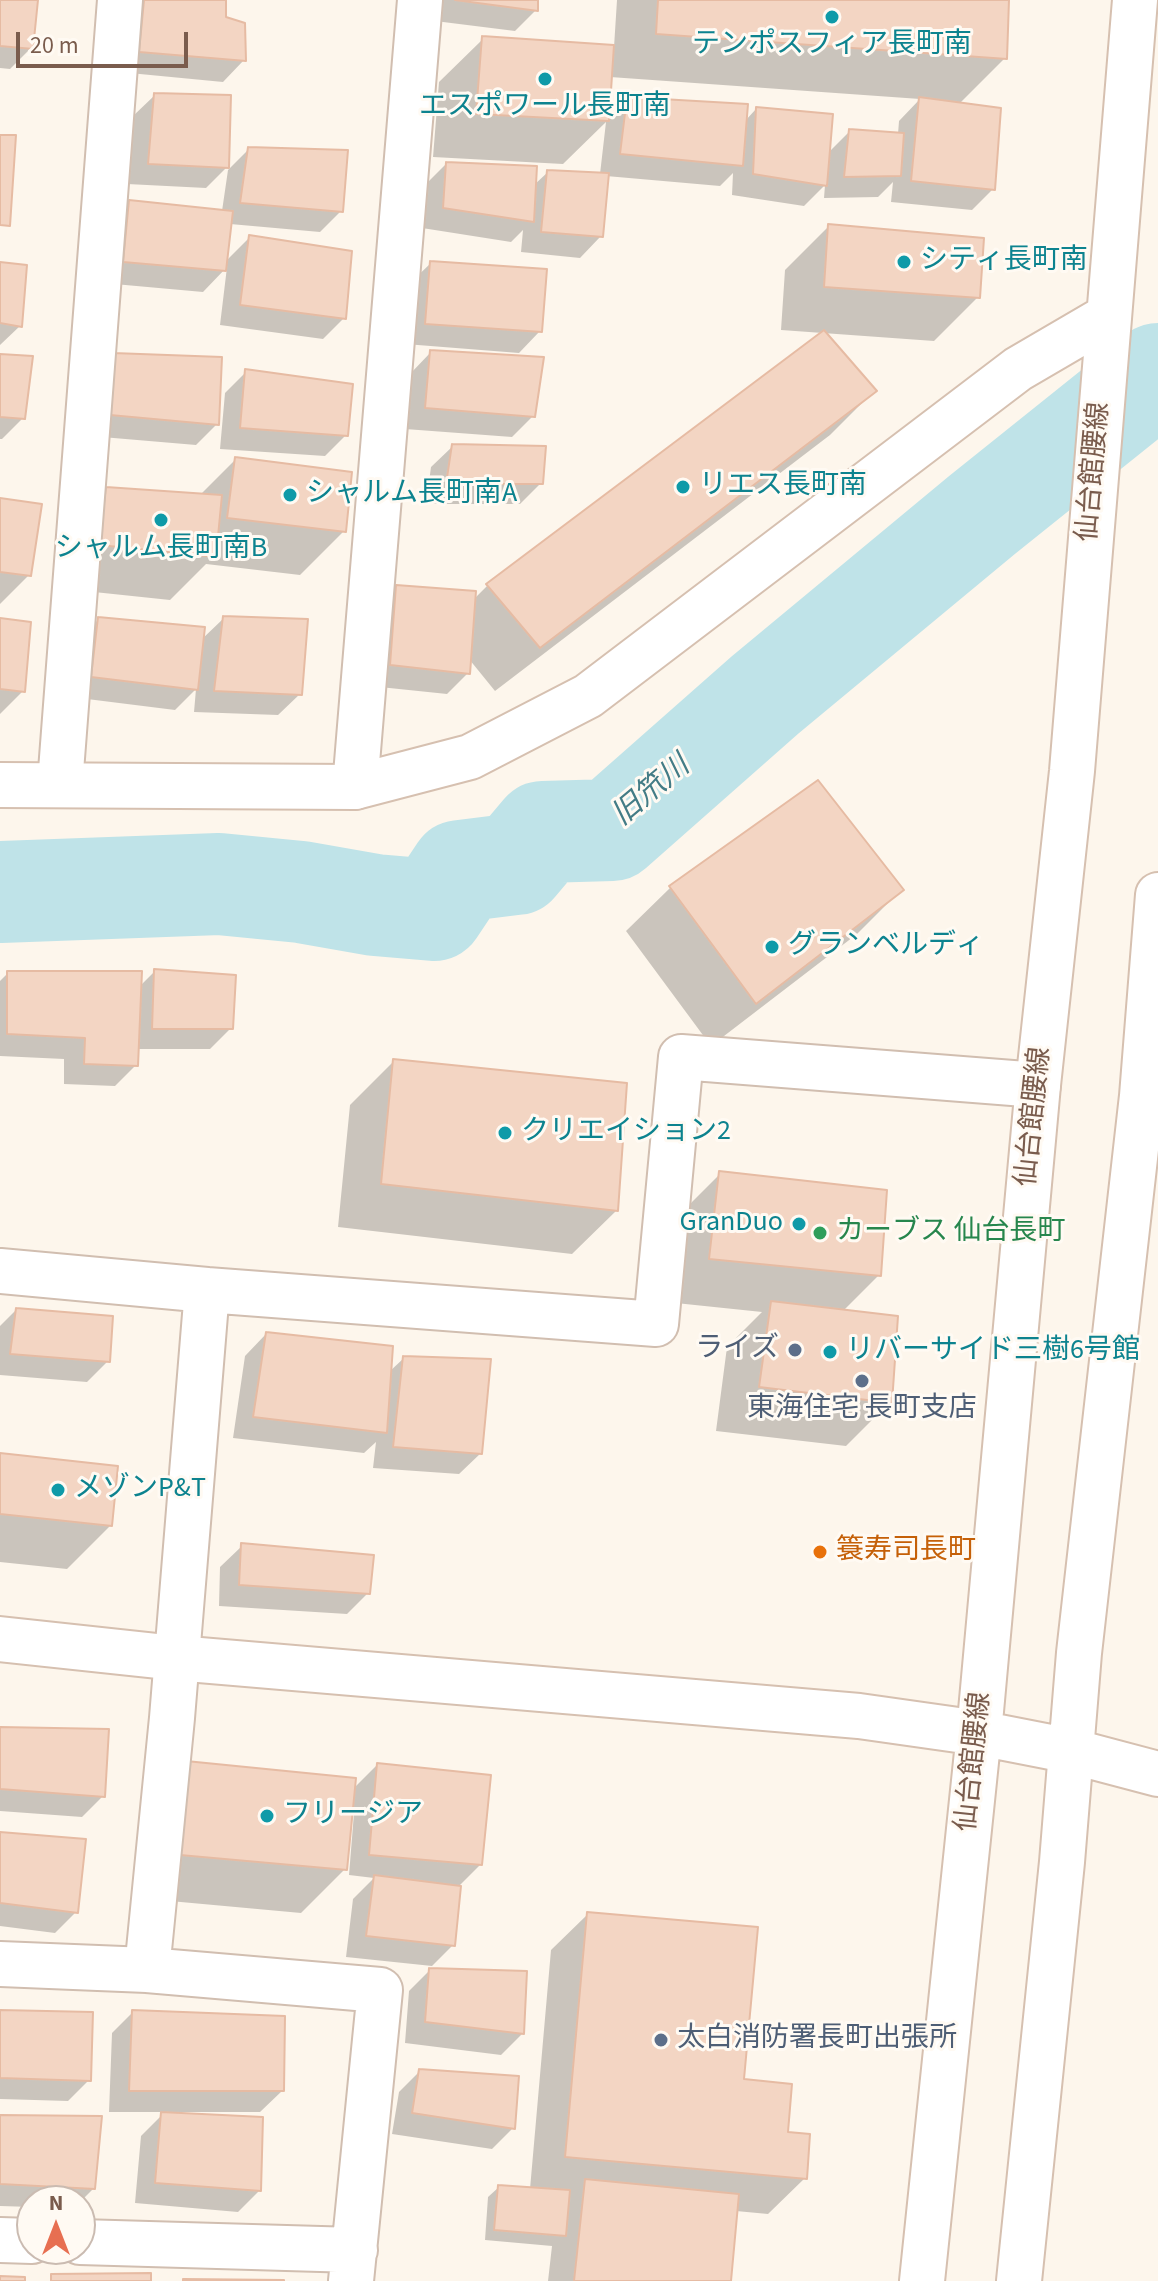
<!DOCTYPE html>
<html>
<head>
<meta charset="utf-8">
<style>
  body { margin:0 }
  #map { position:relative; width:1158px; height:2281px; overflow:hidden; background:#fdf6ec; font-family:"Source Sans 3",sans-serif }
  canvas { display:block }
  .north { position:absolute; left:16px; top:2185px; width:80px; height:80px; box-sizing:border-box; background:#fffaf3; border:2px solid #cabbb1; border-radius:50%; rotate:0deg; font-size:22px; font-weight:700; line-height:32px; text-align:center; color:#7a5c4d }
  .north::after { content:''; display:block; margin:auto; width:28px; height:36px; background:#e76f51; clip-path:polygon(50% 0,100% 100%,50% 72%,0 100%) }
  .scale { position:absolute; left:16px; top:32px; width:172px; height:36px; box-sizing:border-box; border:4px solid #7a5c4d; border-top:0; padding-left:10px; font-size:24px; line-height:28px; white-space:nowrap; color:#7a5c4d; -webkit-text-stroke:6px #fffaf3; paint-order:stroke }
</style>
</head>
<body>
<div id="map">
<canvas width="1158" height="2281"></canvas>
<div class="north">N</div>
<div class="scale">20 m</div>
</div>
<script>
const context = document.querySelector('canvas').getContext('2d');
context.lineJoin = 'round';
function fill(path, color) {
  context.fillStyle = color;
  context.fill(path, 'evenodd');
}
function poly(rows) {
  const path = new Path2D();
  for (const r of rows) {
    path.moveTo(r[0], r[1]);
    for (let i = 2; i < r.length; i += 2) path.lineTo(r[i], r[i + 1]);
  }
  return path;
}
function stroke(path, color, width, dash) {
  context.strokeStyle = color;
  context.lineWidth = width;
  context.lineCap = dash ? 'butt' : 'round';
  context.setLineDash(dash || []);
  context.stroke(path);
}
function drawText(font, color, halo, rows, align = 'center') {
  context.font = font + ' "Source Sans 3","Noto Sans JP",sans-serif';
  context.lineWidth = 6;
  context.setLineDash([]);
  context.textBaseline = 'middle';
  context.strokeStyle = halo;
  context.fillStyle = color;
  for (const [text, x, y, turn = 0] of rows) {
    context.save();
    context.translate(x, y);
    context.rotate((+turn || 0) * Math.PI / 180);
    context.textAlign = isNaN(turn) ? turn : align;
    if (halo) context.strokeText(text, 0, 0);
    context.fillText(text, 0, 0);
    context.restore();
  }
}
fill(poly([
  [0,0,36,0,31,48,10,69,0,68],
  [126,0,224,0,224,19,244,60,223,82,119,72],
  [437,0,536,0,536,10,515,31,435,21],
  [614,0,1007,0,1005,58,959,104,993,189,972,210,891,202,893,182,878,197,824,198,825,185,804,206,732,195,733,173,720,186,606,176,601,236,580,258,521,252,523,230,511,242,422,228,425,185,446,164,534,185,548,172,600,174,606,122,563,164,433,157,439,82,483,39,614,47,617,0],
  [610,77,920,99,899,121,898,134,850,131,828,153,756,109,745,121,627,99,607,119],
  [155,95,227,167,206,188,127,184,133,116],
  [249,149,341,211,320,232,230,224,225,262,250,237,344,318,323,339,220,325,227,267,203,292,103,283,108,223,130,202,222,211,228,170],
  [829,226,978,297,934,341,781,330,785,270],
  [431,263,540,331,519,353,405,344,409,284],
  [0,264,20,326,0,345],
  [431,352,533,416,512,437,405,429,410,374],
  [114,355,217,424,196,445,90,436],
  [0,356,23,418,2,439,0,439],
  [246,372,346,435,325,456,220,449,225,393],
  [874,391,830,435,495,691,469,659,468,673,447,694,370,686,376,609,397,587,474,599,488,585],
  [453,446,541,483,520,504,426,504,431,467],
  [236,459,344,531,300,575,206,564,170,600,56,588,63,534,107,489,199,496],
  [0,500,29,575,0,604],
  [224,618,300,694,278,715,194,712,196,689,175,710,71,697,78,640,99,619,201,640],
  [0,620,23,691,0,714],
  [818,782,901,890,857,934,711,1046,626,931,670,888],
  [155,971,231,1028,210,1049,137,1049,136,1065,115,1086,64,1084,64,1059,0,1056,0,981,8,973,140,986],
  [394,1061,616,1211,572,1254,338,1227,350,1105],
  [720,1174,879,1275,843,1311,890,1402,846,1446,716,1431,727,1347,762,1312,666,1302,676,1218],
  [16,1310,108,1361,87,1382,0,1375,0,1326],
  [266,1334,389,1372,404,1358,481,1453,459,1474,373,1468,376,1442,364,1453,233,1438,245,1356],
  [0,1455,111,1525,67,1569,0,1562],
  [242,1546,368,1593,347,1614,219,1606,220,1567],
  [0,1730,103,1796,82,1817,0,1811],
  [377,1765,481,1864,459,1886,453,1945,432,1966,346,1957,353,1899,374,1878,349,1875,354,1813,350,1813,345,1869,301,1913,137,1898,143,1807,352,1790],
  [0,1834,76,1912,55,1933,0,1926],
  [588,1914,741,2081,786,2134,805,2178,768,2214,736,2211,729,2281,548,2281,552,2246,485,2240,488,2197,499,2187,530,2189,551,1950],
  [430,1970,522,2034,501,2055,405,2043,409,1991],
  [0,2012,89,2080,68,2101,0,2099],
  [133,2012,282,2091,260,2112,182,2112,182,2115,259,2191,238,2212,135,2203,141,2136,165,2112,109,2112,112,2033],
  [420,2071,513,2128,492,2149,392,2134,399,2092],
  [0,2117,93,2189,80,2202,32,2201,32,2207,0,2206]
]), '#0003');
stroke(poly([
  [0,892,219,884,301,892,375,905,434,910,460,871,516,864,543,832,612,830,765,695,982,515,1158,374]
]), '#bfe3e8', 102);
const building = poly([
  [0,0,38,0,33,49,0,46,0,0],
  [144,0,226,0,226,17,245,23,246,61,139,52,144,0],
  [455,0,538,0,538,11,455,0],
  [658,0,1009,0,1007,59,656,34,658,0],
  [482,36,614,45,609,121,476,114,482,36],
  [154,93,231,95,229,168,148,164,154,93],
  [627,97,748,104,743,166,620,154,627,97],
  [919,97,1001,108,995,190,911,181,919,97],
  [756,107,833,114,827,186,753,174,756,107],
  [849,129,904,133,901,176,844,177,849,129],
  [0,135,16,135,10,226,0,225,0,135],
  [248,147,348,150,343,212,240,203,248,147],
  [446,162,537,166,534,222,443,208,446,162],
  [547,170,609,173,603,237,541,232,547,170],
  [129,200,233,211,226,271,123,262,129,200],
  [828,224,984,238,980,298,824,287,828,224],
  [249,235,352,251,346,319,240,305,249,235],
  [430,261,547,269,542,332,425,324,430,261],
  [0,262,27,265,22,327,0,323,0,262],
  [824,330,877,391,540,648,486,584,824,330],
  [430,350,544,357,535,417,425,408,430,350],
  [113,353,222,357,219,425,110,415,113,353],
  [0,354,33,356,25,419,0,417,0,354],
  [245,369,353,384,348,436,240,428,245,369],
  [452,444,546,446,543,484,446,484,452,444],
  [235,457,352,472,346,532,227,518,235,457],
  [106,487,222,495,216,557,99,545,106,487],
  [0,498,42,504,31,576,0,572,0,498],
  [396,585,476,591,470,674,390,665,396,585],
  [223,616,308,619,302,695,214,691,223,616],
  [98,617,205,627,198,690,91,677,98,617],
  [0,618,31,622,25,692,0,689,0,618],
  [818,780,904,890,756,1004,669,886,818,780],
  [154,969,236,975,233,1029,152,1029,154,969],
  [7,971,142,971,138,1066,84,1064,85,1038,7,1034,7,971],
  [393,1059,627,1083,618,1211,381,1184,393,1059],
  [719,1171,887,1190,881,1276,709,1259,719,1171],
  [771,1301,898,1316,892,1403,759,1387,771,1301],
  [16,1308,113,1316,110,1362,10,1354,16,1308],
  [266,1332,393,1346,387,1433,253,1417,266,1332],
  [403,1356,491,1359,482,1454,393,1447,403,1356],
  [0,1453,118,1466,112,1526,0,1514,0,1453],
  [241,1543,374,1555,370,1594,239,1585,241,1543],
  [0,1727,109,1729,105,1797,0,1789,0,1727],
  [186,1761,356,1778,347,1870,180,1855,186,1761],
  [377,1763,491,1775,482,1865,369,1855,377,1763],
  [0,1832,86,1839,78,1913,0,1903,0,1832],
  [374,1875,461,1886,455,1946,366,1936,374,1875],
  [587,1912,758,1927,744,2079,792,2084,788,2132,810,2134,807,2179,565,2157,587,1912],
  [429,1968,527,1971,524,2034,425,2022,429,1968],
  [0,2010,93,2012,91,2081,0,2078,0,2010],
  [132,2010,285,2016,284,2091,129,2091,132,2010],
  [419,2069,519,2076,515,2129,412,2113,419,2069],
  [161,2112,263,2117,261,2191,155,2183,161,2112],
  [0,2115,102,2116,95,2189,0,2184,0,2115],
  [585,2179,739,2194,731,2281,574,2281,585,2179],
  [498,2185,570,2190,566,2236,494,2230,498,2185],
  [151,2273,151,2281,51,2281,51,2274,151,2273],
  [0,2276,25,2277,25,2281,0,2281,0,2276],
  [183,2279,284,2280,284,2281,183,2281,183,2279]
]);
fill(building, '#f3d5c3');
stroke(building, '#e6bba3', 2);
const street = poly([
  [60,784,120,0],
  [355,787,420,0],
  [0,1271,207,1290],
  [0,1964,147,1970,380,1990,351,2281],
  [147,1970,172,1718,207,1290,656,1324,681,1057,1038,1085],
  [0,2240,32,2241],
  [80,2242,355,2250]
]);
const secondary = poly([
  [0,785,355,787,470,757,588,696,1018,369,1107,317],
  [0,1639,176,1658,859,1716,979,1733,1071,1751,1158,1774],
  [922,2281,979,1733,1038,1085,1072,771,1135,0],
  [1019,2281,1062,1862,1079,1653,1142,1096,1158,895]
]);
stroke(street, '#d1beb0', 48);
stroke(secondary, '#d6c0b0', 48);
stroke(street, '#fff', 44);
stroke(secondary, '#fff', 44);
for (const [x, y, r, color] of [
  [832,17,8,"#0f9aa8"],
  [545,79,8,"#0f9aa8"],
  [904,262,8,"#0f9aa8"],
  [683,487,8,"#0f9aa8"],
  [290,495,8,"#0f9aa8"],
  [161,520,8,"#0f9aa8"],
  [772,947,8,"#0f9aa8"],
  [505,1133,8,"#0f9aa8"],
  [799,1224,8,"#0f9aa8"],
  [820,1233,8,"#2e9e5b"],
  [795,1350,8,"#5c6f8a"],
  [830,1352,8,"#0f9aa8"],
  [862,1381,8,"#5c6f8a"],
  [58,1490,8,"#0f9aa8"],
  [820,1552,8,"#e8710a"],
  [267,1816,8,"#0f9aa8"],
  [661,2040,8,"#5c6f8a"]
]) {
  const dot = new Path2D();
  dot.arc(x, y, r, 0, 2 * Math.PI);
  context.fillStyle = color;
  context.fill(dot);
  stroke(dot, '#fffaf3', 3);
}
drawText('28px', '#0d838f', '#fffaf3', [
  ["テンポスフィア長町南",832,46,"center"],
  ["エスポワール長町南",545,108,"center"],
  ["シティ長町南",920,262],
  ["リエス長町南",699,487],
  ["シャルム長町南A",306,495],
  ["シャルム長町南B",161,550,"center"],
  ["グランベルディ",788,947],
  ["クリエイション2",521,1133],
  ["GranDuo",783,1224,"right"],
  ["リバーサイド三樹6号館",846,1352],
  ["メゾンP&T",74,1490],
  ["フリージア",283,1816]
], 'left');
drawText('28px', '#7a5c4d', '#fffaf3', [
  ["仙台館腰線",1095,472,-85],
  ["仙台館腰線",1035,1117,-84],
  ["仙台館腰線",975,1762,-84]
]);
drawText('28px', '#27864d', '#fffaf3', [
  ["カーブス 仙台長町",836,1233]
], 'left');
drawText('28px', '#4e5e75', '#fffaf3', [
  ["ライズ",779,1350],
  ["東海住宅 長町支店",862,1410,"center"],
  ["太白消防署長町出張所",677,2040,"left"]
], 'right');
drawText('28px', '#c56008', '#fffaf3', [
  ["簑寿司長町",836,1552]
], 'left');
drawText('italic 30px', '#437c86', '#fffaf3', [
  ["旧笊川",652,792,-40]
]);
</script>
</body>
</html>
